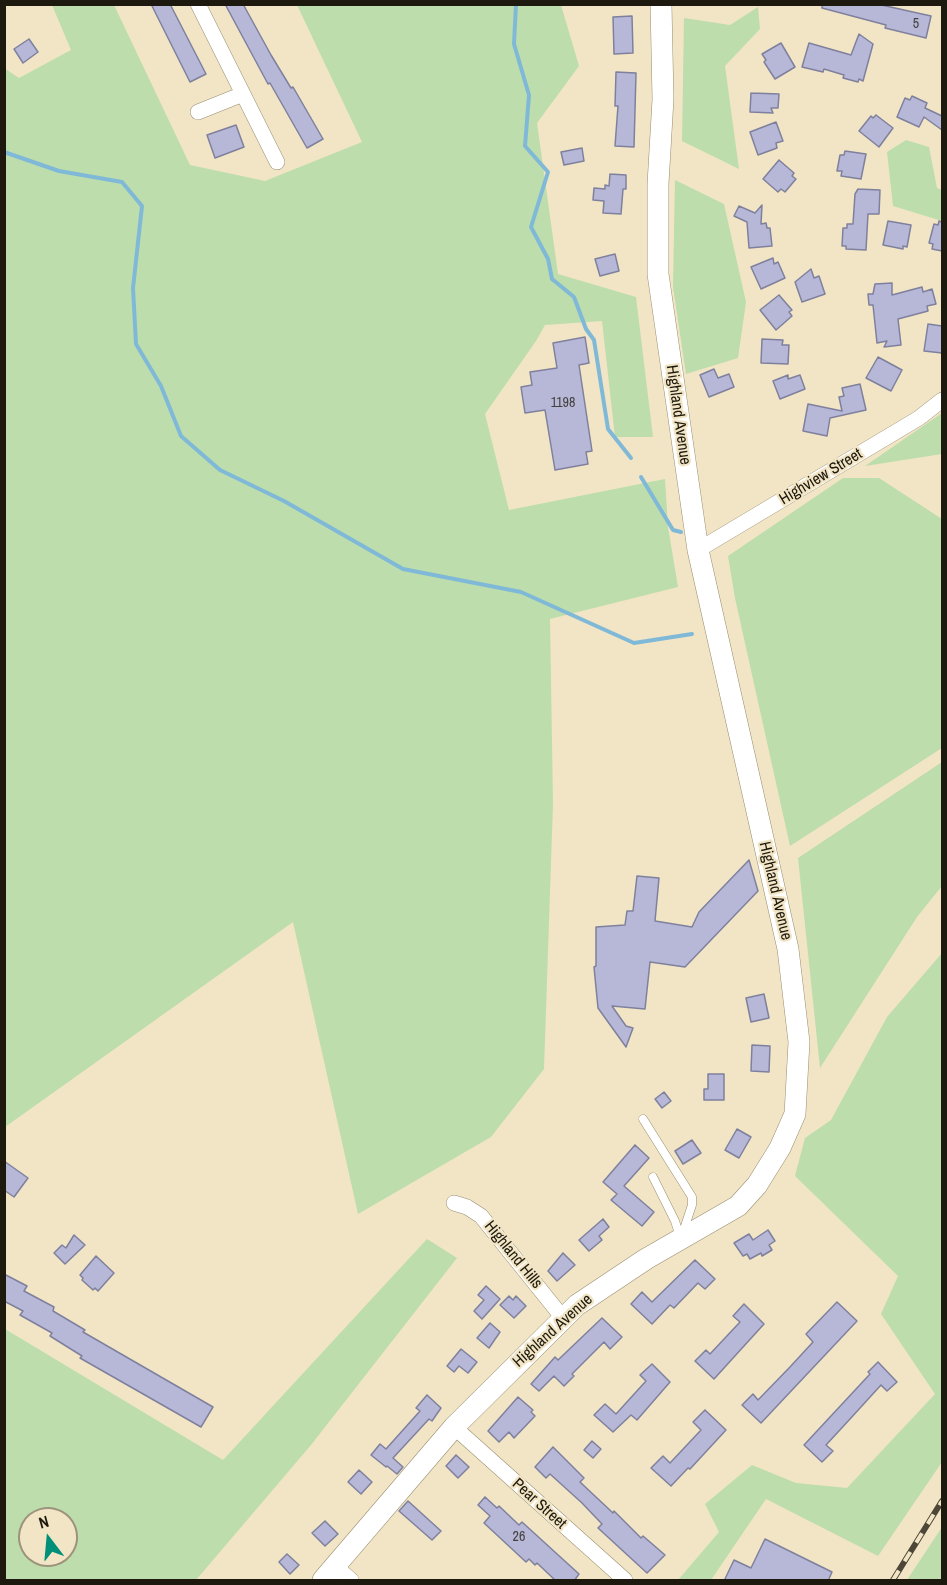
<!DOCTYPE html>
<html>
<head>
<meta charset="utf-8">
<style>
  body { margin:0 }
  #map { position:relative; width:947px; height:1585px; overflow:hidden; background:#f1e5c5; font-family:"Archivo Narrow",sans-serif }
  canvas { display:block }
  .frame { position:absolute; inset:0; border:6px solid #1e190e; pointer-events:none }
  .north { position:absolute; left:18px; top:1507px; width:60px; height:60px; box-sizing:border-box; background:#f1e5c5; border:2px solid #9d937c; border-radius:50%; rotate:344deg; font-size:16px; font-weight:700; line-height:24px; text-align:center; color:#1e190e }
  .north::after { content:''; display:block; margin:auto; width:21px; height:27px; background:#008f79; clip-path:polygon(50% 0,100% 100%,50% 72%,0 100%) }
</style>
</head>
<body>
<div id="map">
<canvas width="947" height="1585"></canvas>
<div class="frame"></div>
<div class="north">N</div>
</div>
<script>
const context = document.querySelector('canvas').getContext('2d');
context.lineJoin = 'round';
function fill(path, color) {
  context.fillStyle = color;
  context.fill(path, 'evenodd');
}
function poly(rows) {
  const path = new Path2D();
  for (const r of rows) {
    path.moveTo(r[0], r[1]);
    for (let i = 2; i < r.length; i += 2) path.lineTo(r[i], r[i + 1]);
  }
  return path;
}
function stroke(path, color, width, dash) {
  context.strokeStyle = color;
  context.lineWidth = width;
  context.lineCap = dash ? 'butt' : 'round';
  context.setLineDash(dash || []);
  context.stroke(path);
}
function drawText(font, color, halo, rows, align = 'center') {
  context.font = font + ' "Archivo Narrow",sans-serif';
  context.lineWidth = 4.5;
  context.setLineDash([]);
  context.textBaseline = 'middle';
  context.strokeStyle = halo;
  context.fillStyle = color;
  for (const [text, x, y, turn = 0] of rows) {
    context.save();
    context.translate(x, y);
    context.rotate((+turn || 0) * Math.PI / 180);
    context.textAlign = isNaN(turn) ? turn : align;
    if (halo) context.strokeText(text, 0, 0);
    context.fillText(text, 0, 0);
    context.restore();
  }
}
fill(poly([
  [52,5,114,5,190,165,265,181,362,142,297,5,561,5,579,66,537,123,558,274,636,297,653,437,615,437,602,321,545,325,536,341,485,414,509,510,665,479,668,527,678,587,550,619,553,804,544,1069,491,1137,358,1214,293,922,5,1127,4,68,19,78,71,50],
  [758,7,760,29,725,66,739,169,682,141,684,18,730,25],
  [906,140,929,147,937,188,942,190,942,221,893,206,887,152],
  [675,180,724,204,746,302,738,358,686,374,673,287],
  [942,413,942,454,865,466],
  [843,478,879,478,942,519,942,748,790,846,735,598,728,556],
  [942,762,942,886,917,917,820,1068,798,858],
  [942,953,942,1462,878,1556,766,1499,711,1580,678,1580,719,1532,705,1504,752,1465,796,1483,847,1488,935,1394,881,1314,898,1276,795,1176,805,1138,831,1120,887,1017],
  [427,1239,457,1258,311,1445,196,1580,5,1580,5,1329,223,1460],
  [30,1519,66,1519,66,1555,30,1555],
  [942,1527,942,1580,907,1580]
]), '#bdddad');
stroke(poly([
  [516,4,514,44,529,95,525,146,548,172,531,227,548,259,552,279,574,297,586,329,594,340,608,429,631,458],
  [4,152,59,171,122,182,142,206,133,288,136,344,161,386,181,436,220,470,284,501,403,569,521,592,634,643,692,634],
  [641,477,673,530,681,532]
]), '#80b9d7', 4);
const building = poly([
  [151,4,170,4,206,74,190,82,151,4],
  [225,4,243,4,271,55,291,88,293,87,323,139,307,148,270,83,268,84,225,4],
  [822,4,877,4,931,16,926,38,885,28,886,25,822,8,822,4],
  [632,16,633,53,614,54,613,17,632,16],
  [859,34,873,44,863,81,859,79,858,82,843,78,844,75,824,69,823,72,802,67,809,43,851,55,859,34],
  [29,39,38,52,23,63,14,49,29,39],
  [781,43,795,67,775,79,764,62,766,60,762,54,781,43],
  [616,72,636,73,634,147,615,146,618,106,615,106,616,72],
  [751,93,779,94,778,108,771,108,773,113,750,112,751,93],
  [912,96,927,103,925,108,942,116,942,130,924,117,919,127,897,117,905,98,910,100,912,96],
  [876,115,893,128,879,147,859,131,871,116,873,118,876,115],
  [776,122,783,141,776,143,777,148,758,155,750,132,776,122],
  [236,125,244,147,215,158,207,135,236,125],
  [582,148,584,161,564,165,561,152,582,148],
  [845,151,866,154,861,179,841,176,842,171,837,171,840,155,844,155,845,151],
  [779,160,794,173,792,176,796,179,785,192,781,189,778,192,763,179,779,160],
  [610,174,626,175,626,189,623,189,621,214,603,213,604,201,593,200,594,188,605,189,605,185,609,186,610,174],
  [858,189,880,190,879,214,868,214,866,250,846,249,846,246,842,246,843,228,847,228,847,224,853,224,855,194,858,189],
  [762,205,761,224,766,223,767,228,770,228,772,246,749,248,747,222,734,216,739,206,755,213,762,205],
  [888,221,911,225,907,247,903,246,903,249,883,245,888,221],
  [939,221,942,222,942,251,932,249,933,244,929,243,934,224,938,225,939,221],
  [615,254,619,271,600,276,595,259,615,254],
  [773,258,774,264,778,262,785,278,761,289,751,267,773,258],
  [811,269,814,278,819,276,825,294,802,302,795,282,811,269],
  [892,283,892,295,922,287,923,292,932,289,936,304,927,306,928,311,898,319,901,345,884,347,887,341,877,343,873,305,869,305,868,294,873,294,875,284,892,283],
  [779,295,792,310,789,312,792,316,776,330,760,310,779,295],
  [928,324,942,326,942,353,924,351,928,324],
  [585,337,589,363,579,365,592,451,586,452,588,464,555,470,545,410,525,413,521,387,532,385,530,372,557,368,553,343,585,337],
  [762,339,783,340,782,345,789,345,788,364,761,363,762,339],
  [878,357,902,370,891,391,866,378,878,357],
  [714,369,718,378,729,374,734,387,709,397,700,375,714,369],
  [788,375,788,379,800,375,805,389,780,399,773,381,788,375],
  [860,384,866,410,830,418,827,436,803,431,808,404,842,411,839,397,844,396,842,388,860,384],
  [749,860,758,891,685,967,650,962,645,1009,612,1006,626,1026,633,1028,626,1047,598,1008,594,967,596,966,596,927,625,925,627,911,633,911,637,876,659,878,655,921,692,927,699,912,749,860],
  [764,994,769,1018,751,1022,746,998,764,994],
  [752,1045,770,1046,769,1072,751,1071,752,1045],
  [708,1074,724,1074,724,1100,704,1100,704,1089,708,1089,708,1074],
  [664,1092,671,1101,662,1108,655,1099,664,1092],
  [737,1129,751,1137,739,1158,725,1150,737,1129],
  [692,1140,701,1153,683,1164,675,1151,692,1140],
  [635,1145,649,1158,624,1186,654,1212,642,1226,611,1200,617,1194,603,1182,635,1145],
  [4,1161,28,1178,14,1197,4,1190,4,1161],
  [603,1219,609,1227,599,1236,602,1240,589,1251,579,1240,603,1219],
  [768,1230,775,1241,769,1245,772,1250,762,1256,761,1253,750,1259,747,1254,743,1256,734,1243,749,1234,753,1240,768,1230],
  [74,1235,85,1245,65,1264,54,1253,62,1245,66,1248,74,1235],
  [563,1253,575,1265,557,1281,548,1271,563,1253],
  [96,1256,114,1273,98,1291,95,1288,93,1290,82,1280,83,1278,80,1275,96,1256],
  [695,1260,715,1279,705,1289,698,1283,674,1308,670,1305,652,1324,631,1304,642,1292,652,1302,695,1260],
  [4,1274,27,1286,24,1291,54,1307,53,1311,85,1330,83,1332,213,1407,201,1427,80,1358,82,1356,50,1336,52,1333,20,1315,23,1311,4,1301,4,1274],
  [486,1286,500,1299,482,1319,474,1311,484,1300,478,1295,486,1286],
  [509,1296,513,1300,516,1296,526,1306,514,1318,500,1305,509,1296],
  [837,1302,857,1321,761,1423,742,1405,753,1394,758,1400,790,1367,813,1342,806,1334,837,1302],
  [744,1304,764,1324,714,1379,695,1361,706,1350,710,1354,740,1322,733,1316,744,1304],
  [602,1318,622,1337,610,1349,604,1342,572,1374,574,1376,564,1386,554,1376,539,1391,531,1384,555,1357,558,1360,602,1318],
  [490,1323,500,1332,489,1348,477,1338,490,1323],
  [461,1349,477,1362,468,1373,459,1366,454,1372,447,1366,461,1349],
  [878,1362,897,1382,887,1391,881,1385,850,1419,826,1445,833,1451,822,1462,804,1445,870,1374,868,1372,878,1362],
  [652,1364,670,1382,637,1420,631,1415,613,1432,594,1415,605,1404,616,1414,646,1381,640,1375,652,1364],
  [427,1395,441,1408,432,1421,429,1419,393,1458,403,1467,397,1474,387,1466,386,1467,371,1455,380,1444,386,1449,420,1411,416,1408,427,1395],
  [518,1397,533,1410,531,1412,535,1416,514,1438,509,1432,499,1442,488,1431,518,1397],
  [705,1410,726,1430,690,1469,688,1468,671,1486,651,1468,663,1456,670,1463,701,1430,693,1422,705,1410],
  [592,1441,601,1449,593,1458,584,1450,592,1441],
  [553,1447,584,1478,580,1482,613,1513,614,1511,641,1538,643,1536,665,1555,647,1573,598,1528,602,1524,582,1503,550,1474,546,1478,535,1467,553,1447],
  [456,1455,469,1467,458,1478,446,1466,456,1455],
  [359,1470,372,1482,361,1494,348,1482,359,1470],
  [485,1497,497,1508,499,1506,519,1525,522,1522,579,1574,574,1581,556,1581,537,1563,535,1565,529,1559,526,1562,484,1523,490,1516,478,1505,485,1497],
  [408,1501,441,1531,432,1540,399,1511,408,1501],
  [325,1521,338,1534,325,1546,312,1533,325,1521],
  [765,1539,832,1572,828,1581,724,1581,734,1560,751,1568,765,1539],
  [287,1554,299,1565,290,1574,279,1562,287,1554]
]);
fill(building, '#b7b8d7');
stroke(building, '#7f809d', 1.5);
const lane = poly([
  [643,1119,692,1197,692,1205,683,1232],
  [653,1177,675,1221,680,1237]
]);
const street = poly([
  [198,4,277,162],
  [198,112,243,94],
  [698,550,919,418,942,400],
  [454,1203,467,1207,481,1216,563,1318],
  [454,1427,625,1580],
  [336,1567,351,1580]
]);
const secondary = poly([
  [323,1580,454,1427,577,1305,646,1259,738,1206,757,1185,780,1148,795,1114,799,1042,788,949,698,550,658,274,658,184,663,99,661,4]
]);
stroke(lane, '#988d70', 9);
stroke(street, '#988d70', 16);
stroke(secondary, '#988d70', 22);
stroke(lane, '#fff', 8);
stroke(street, '#fff', 15);
stroke(secondary, '#fff', 21);
const rail = poly([
  [893,1580,942,1501]
]);
stroke(rail, '#4e4737', 6);
stroke(rail, '#f1e5c5', 4, [11]);
drawText('14px', '#444140', null, [
  ["5",916,24],
  ["1198",563,403],
  ["26",519,1537]
]);
drawText('16px', '#1e190e', '#f1e5c5', [
  ["Highland Avenue",678,415,82],
  ["Highview Street",821,477,-31],
  ["Highland Avenue",775,891,77],
  ["Highland Hills",513,1255,51],
  ["Highland Avenue",553,1331,-42],
  ["Pear Street",539,1504,42]
]);
</script>
</body>
</html>
